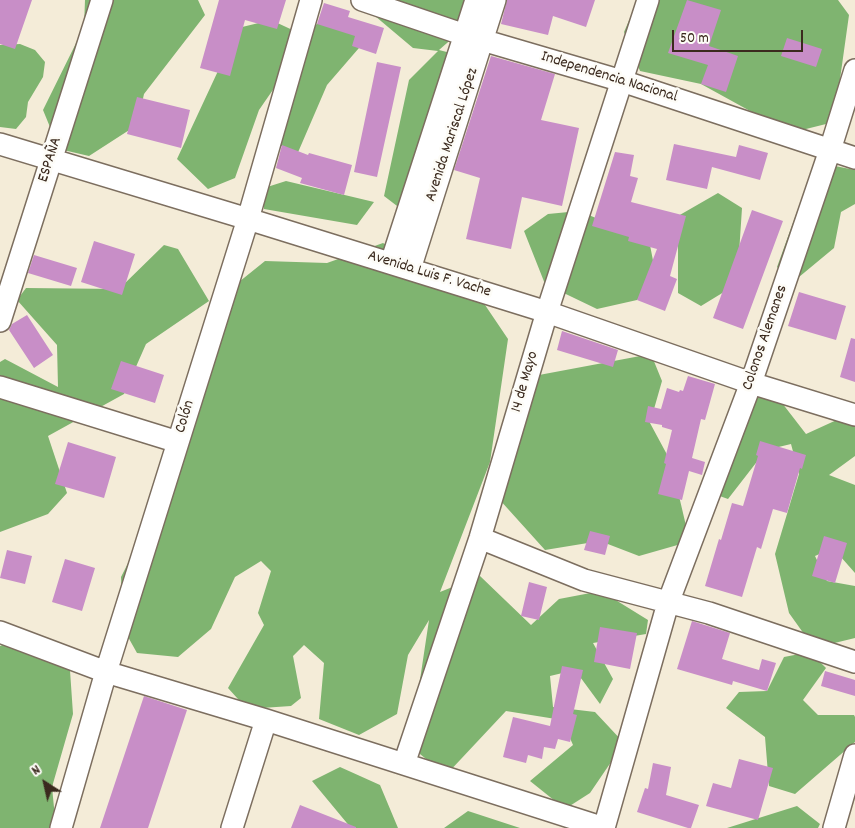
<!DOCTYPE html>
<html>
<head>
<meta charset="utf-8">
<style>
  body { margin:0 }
  #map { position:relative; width:855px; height:828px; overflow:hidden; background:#f4ecd8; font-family:Dekko,sans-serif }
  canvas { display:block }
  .north { position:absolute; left:20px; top:758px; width:50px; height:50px; -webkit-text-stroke:4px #fdfcf7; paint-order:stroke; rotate:325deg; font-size:14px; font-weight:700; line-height:20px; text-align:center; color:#3b2a1e }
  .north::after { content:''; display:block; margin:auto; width:18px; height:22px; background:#3b2a1e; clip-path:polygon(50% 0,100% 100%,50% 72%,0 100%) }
  .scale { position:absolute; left:672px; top:30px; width:131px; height:22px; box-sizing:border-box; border:2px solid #3b2a1e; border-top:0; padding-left:6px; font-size:15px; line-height:18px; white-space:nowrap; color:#3b2a1e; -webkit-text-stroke:4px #fdfcf7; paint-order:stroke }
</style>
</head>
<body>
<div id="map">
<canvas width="855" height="828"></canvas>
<div class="north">N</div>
<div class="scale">50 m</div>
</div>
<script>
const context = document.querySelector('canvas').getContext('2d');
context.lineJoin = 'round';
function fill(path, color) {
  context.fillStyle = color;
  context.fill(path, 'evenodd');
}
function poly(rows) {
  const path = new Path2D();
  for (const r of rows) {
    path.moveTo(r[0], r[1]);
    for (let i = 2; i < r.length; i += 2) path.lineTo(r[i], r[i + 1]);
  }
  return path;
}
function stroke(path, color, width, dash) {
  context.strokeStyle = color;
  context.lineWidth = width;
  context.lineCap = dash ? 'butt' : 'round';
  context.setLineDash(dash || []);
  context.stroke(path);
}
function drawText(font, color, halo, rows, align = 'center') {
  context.font = font + ' Dekko,sans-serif';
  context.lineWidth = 5;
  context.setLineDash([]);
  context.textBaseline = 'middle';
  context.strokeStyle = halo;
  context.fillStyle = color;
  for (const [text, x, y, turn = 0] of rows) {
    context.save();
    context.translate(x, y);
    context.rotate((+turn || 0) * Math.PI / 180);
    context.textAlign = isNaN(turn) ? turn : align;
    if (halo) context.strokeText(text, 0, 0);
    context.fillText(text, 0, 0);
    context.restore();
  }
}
fill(poly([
  [85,0,198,0,205,15,144,94,137,125,89,156,59,149,43,110,84,27],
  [356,0,488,0,487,8,439,50,466,57,401,209,384,196,409,80,438,51,413,48],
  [638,0,838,0,849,15,834,122,790,133,701,84,640,71,624,32],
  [271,20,299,33,300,39,317,24,360,21,365,41,327,85,296,157,268,136,288,68,259,110,235,178,208,189,177,159,238,28],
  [20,44,35,50,45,62,43,77,28,102,26,117,16,129,0,127,0,45],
  [815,162,855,170,855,204,841,212,834,248,793,282,777,267],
  [286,181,374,202,357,225,264,209,264,188],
  [718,193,742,208,737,284,701,306,678,293,678,216],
  [579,211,649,240,657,281,637,300,597,309,545,284,524,231,548,214],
  [383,243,483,302,508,339,490,462,440,592,480,576,531,625,559,599,601,591,648,620,646,634,593,643,613,679,600,704,575,670,550,676,553,707,595,712,624,743,590,793,565,809,530,781,573,745,562,720,506,711,446,775,410,746,429,620,408,655,397,714,359,735,319,719,324,663,304,645,293,656,301,698,291,706,247,709,228,688,264,625,258,613,271,571,261,561,235,577,211,629,178,657,137,653,123,628,121,577,169,482,229,290,265,261,327,263],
  [164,245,178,249,209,301,146,344,124,394,48,436,67,493,48,514,0,532,0,362,5,359,58,387,57,345,17,300,26,288,119,289],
  [651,354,662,381,650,423,671,462,687,530,681,544,639,556,600,541,545,550,499,499,539,375],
  [772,390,806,434,852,413,855,414,855,456,829,475,855,485,855,573,833,548,815,556,827,581,855,586,855,638,814,648,789,613,775,554,799,474,791,444,766,450,728,499,714,494,746,401],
  [27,635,69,656,73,714,52,787,56,828,0,828,0,646],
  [810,652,826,668,803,700,818,715,854,715,855,717,855,742,795,794,769,786,765,737,726,708,739,692,767,691,784,657],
  [340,767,380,785,398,828,351,828,312,781],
  [797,806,820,824,818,828,727,828],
  [468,811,520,828,444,828]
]), '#7fb470');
fill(poly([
  [0,0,32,0,15,49,0,44],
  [219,0,286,0,277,29,245,20,230,76,200,68],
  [507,0,595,0,586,27,553,16,548,35,501,24],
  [687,0,721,10,709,46,738,56,726,92,701,84,708,65,668,53],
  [324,3,350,11,348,17,384,28,376,54,352,46,355,36,317,24],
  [787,38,822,49,816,67,781,56],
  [491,56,555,74,541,120,579,128,562,206,522,197,511,249,466,239,480,178,454,170],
  [377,62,401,67,377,177,354,172],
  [137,97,190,110,181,148,127,134],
  [674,144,736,157,739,145,768,153,760,180,712,167,707,189,666,180],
  [282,145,308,155,309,153,352,165,344,195,300,183,302,178,276,168],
  [615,152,634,155,630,176,638,178,631,202,686,216,670,276,677,279,665,311,637,300,657,249,628,241,629,237,592,226],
  [752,210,783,221,743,329,713,318],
  [94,241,135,254,122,295,81,282],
  [34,255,77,268,71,286,28,273],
  [799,292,846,306,836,340,788,326],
  [27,315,53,355,34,368,9,330,12,324],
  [562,331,618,350,613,367,557,350],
  [851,338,855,339,855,382,840,377],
  [121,361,164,375,155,403,111,389],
  [688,376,715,384,705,420,701,419,692,458,705,462,702,475,689,471,682,500,658,494,666,464,664,463,672,430,662,427,662,425,645,422,648,406,661,409,667,388,679,392,680,390,683,391],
  [760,441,806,455,802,469,800,468,787,513,773,509,761,549,757,547,742,597,705,586,719,539,721,540,732,503,743,506,758,456,756,455],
  [68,442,116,457,104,498,55,484],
  [590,531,610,536,605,555,584,550],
  [824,536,847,543,835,583,812,576],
  [7,550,32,556,25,584,0,578],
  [65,559,95,568,82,611,52,602],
  [529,582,547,587,539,620,521,616],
  [692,621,730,633,722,659,759,670,762,659,776,663,767,691,733,681,732,685,677,669],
  [600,627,637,633,630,669,594,662],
  [562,666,583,670,573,714,577,715,570,742,558,739,555,749,544,747,542,759,528,755,526,763,503,757,513,717,550,726],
  [825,671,855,680,855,696,821,686],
  [144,696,187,710,148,828,100,828],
  [739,759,773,768,758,820,706,806,713,783,731,788],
  [653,763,671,767,666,795,699,805,691,828,688,828,637,812,645,788,648,789],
  [300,805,356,827,356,828,291,828]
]), '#c88ec7');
const minor = poly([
  [311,0,248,219,106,672,266,720,604,828],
  [362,0,465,35,622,81,855,158],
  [0,144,248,219,547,312,751,383,855,415],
  [391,263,476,0],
  [410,269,495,0],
  [0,321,102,0],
  [0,387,178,442],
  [480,538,584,580,709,613,855,662],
  [0,632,106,672,61,828],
  [404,764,480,538,547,312,648,0],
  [232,828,266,720],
  [604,828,668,603,751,383,830,150,855,70],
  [834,828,855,755]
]);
stroke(minor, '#7c6e5f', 24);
stroke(minor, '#fff', 21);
drawText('16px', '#3b2a1e', '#fdfcf7', [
  ["Independencia Nacional",609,78,17],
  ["Avenida Mariscal López",453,135,-72],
  ["ESPAÑA",51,160,-72],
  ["Avenida Luis F. Vache",429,275,17],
  ["Colonos Alemanes",766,338,-71],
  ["14 de Mayo",526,382,-74],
  ["Colón",186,417,-73]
]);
</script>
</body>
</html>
